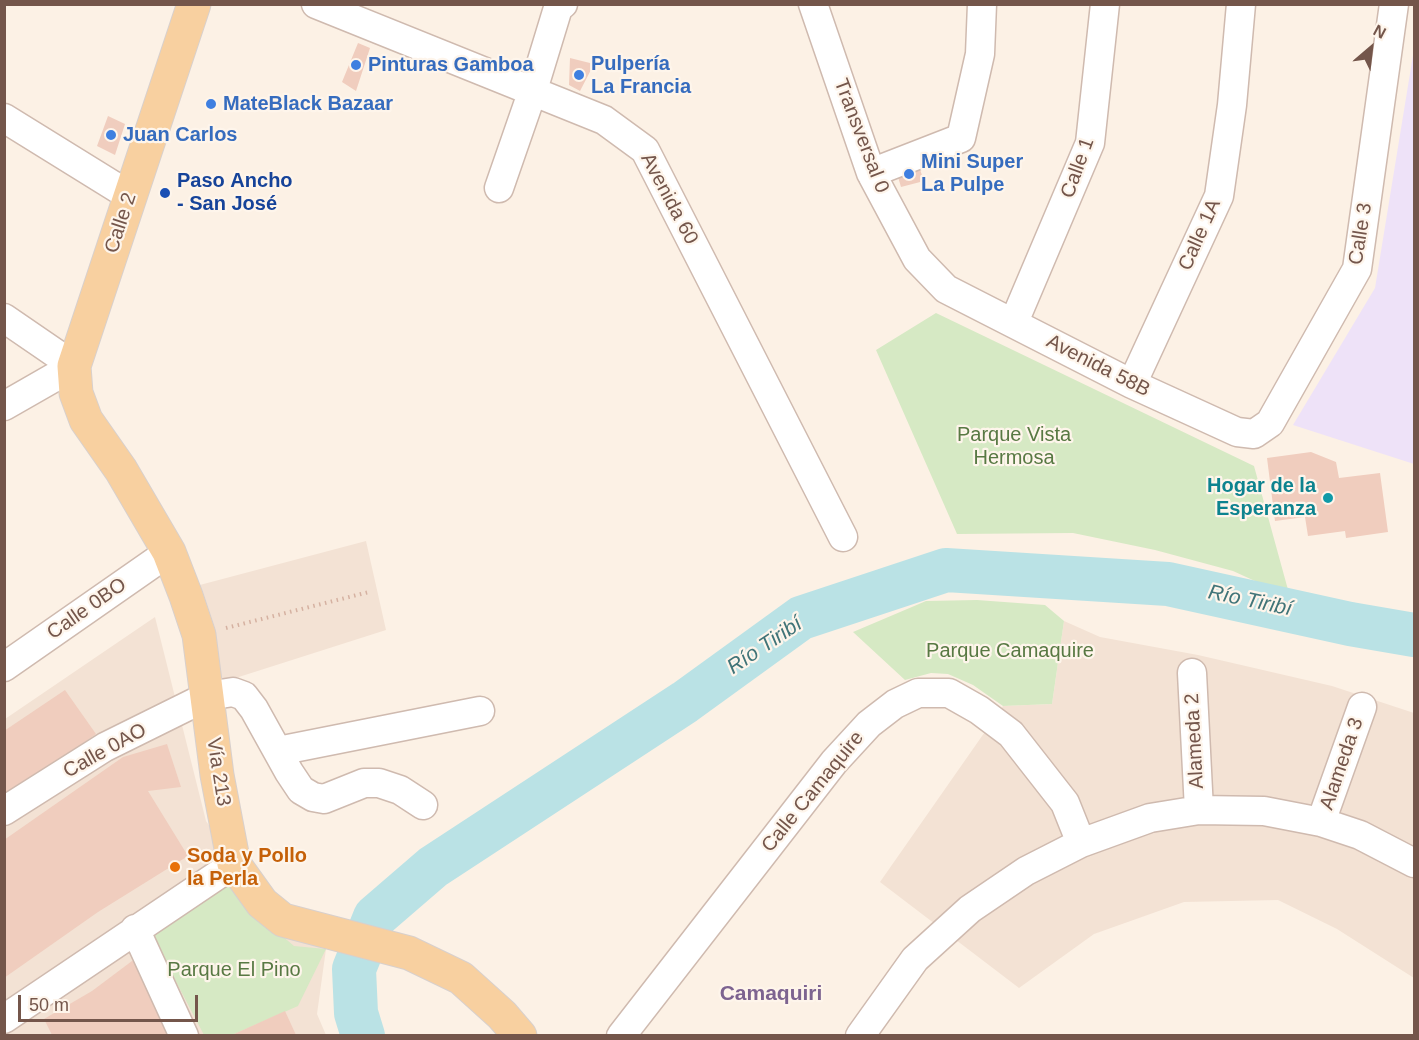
<!DOCTYPE html>
<html>
<head>
<meta charset="utf-8">
<style>
  body { margin:0 }
  #map { position:relative; width:1419px; height:1040px; overflow:hidden; background:#fcf1e5; font-family:Arial,sans-serif }
  canvas { display:block }
  .frame { position:absolute; inset:0; border:6px solid #74564b; pointer-events:none }
  .north { position:absolute; left:1341px; top:18px; width:60px; height:60px; -webkit-text-stroke:4px #fef5eb; paint-order:stroke; rotate:28deg; font-size:16px; font-weight:700; line-height:24px; text-align:center; color:#74564b }
  .north::after { content:''; display:block; margin:auto; width:21px; height:27px; background:#74564b; clip-path:polygon(50% 0,100% 100%,50% 72%,0 100%) }
  .scale { position:absolute; left:18px; top:995px; width:180px; height:27px; box-sizing:border-box; border:3px solid #74564b; border-top:0; padding-left:8px; font-size:18px; line-height:21px; white-space:nowrap; color:#74564b; -webkit-text-stroke:4px #fef5eb; paint-order:stroke }
</style>
</head>
<body>
<div id="map">
<canvas width="1419" height="1040"></canvas>
<div class="frame"></div>
<div class="north">N</div>
<div class="scale">50 m</div>
</div>
<script>
const context = document.querySelector('canvas').getContext('2d');
context.lineJoin = 'round';
function fill(path, color) {
  context.fillStyle = color;
  context.fill(path, 'evenodd');
}
function poly(rows) {
  const path = new Path2D();
  for (const r of rows) {
    path.moveTo(r[0], r[1]);
    for (let i = 2; i < r.length; i += 2) path.lineTo(r[i], r[i + 1]);
  }
  return path;
}
function stroke(path, color, width, dash) {
  context.strokeStyle = color;
  context.lineWidth = width;
  context.lineCap = dash ? 'butt' : 'round';
  context.setLineDash(dash || []);
  context.stroke(path);
}
function drawText(font, color, halo, rows, align = 'center') {
  context.font = font + ' Arial,sans-serif';
  context.lineWidth = 4.5;
  context.setLineDash([]);
  context.textBaseline = 'middle';
  context.strokeStyle = halo;
  context.fillStyle = color;
  for (const [text, x, y, turn = 0] of rows) {
    context.save();
    context.translate(x, y);
    context.rotate((+turn || 0) * Math.PI / 180);
    context.textAlign = isNaN(turn) ? turn : align;
    if (halo) context.strokeText(text, 0, 0);
    context.fillText(text, 0, 0);
    context.restore();
  }
}
fill(poly([
  [366,541,386,630,220,683,196,586],
  [155,617,206,821,252,889,326,949,317,1014,326,1035,5,1036,5,719],
  [1064,621,1100,637,1198,655,1332,686,1414,713,1414,978,1337,929,1278,900,1184,902,1094,934,1019,988,880,882,1003,706,1052,704]
]), '#f3e2d4');
fill(poly([
  [1414,49,1414,464,1293,425,1375,288]
]), '#eee2f8');
fill(poly([
  [936,313,1254,466,1290,597,1233,571,1155,550,1073,533,957,534,876,350],
  [977,600,1045,605,1064,621,1052,704,1003,706,973,685,948,674,931,673,905,680,853,632,926,601],
  [234,879,274,929,294,946,326,949,298,1006,232,1035,204,1035,151,934]
]), '#d6e9c4');
stroke(poly([
  [363,1036,356,1013,354,969,375,917,433,867,685,702,801,618,946,570,1168,584,1350,624,1414,635]
]), '#bae2e5', 44);
fill(poly([
  [358,43,370,48,356,91,342,82],
  [570,58,594,64,580,91,569,85],
  [108,116,125,124,115,155,97,146],
  [916,158,924,181,901,187,895,167],
  [1311,452,1336,462,1339,478,1380,473,1388,532,1346,538,1345,531,1308,536,1305,517,1275,521,1267,458],
  [65,690,96,734,4,799,4,731],
  [167,744,181,787,148,791,188,856,98,912,4,978,4,840,123,757],
  [132,961,147,963,181,1035,52,1035,44,1019,92,991],
  [285,1011,296,1035,232,1035]
]), '#f0cdbe');
const minor = poly([
  [316,4,604,120,645,150,843,537],
  [813,4,871,173,917,259,946,289,1132,384,1237,432,1254,434,1270,423,1357,269,1394,4],
  [4,118,130,196],
  [871,173,961,138,980,54,982,4],
  [499,188,533,90,558,8,563,4],
  [4,318,74,366,4,406],
  [1014,322,1090,143,1105,4],
  [1132,384,1219,196,1232,105,1241,4],
  [4,667,169,552],
  [1192,673,1199,810],
  [278,751,480,711],
  [4,811,105,747,208,696,233,692,244,696,254,709,289,772,301,790,313,797,324,799,364,783,379,783,400,790,423,805],
  [1321,822,1362,707],
  [135,929,184,1036],
  [4,1019,234,864],
  [621,1036,834,762,869,724,895,704,918,693,949,693,979,710,1011,734,1065,803,1081,843],
  [860,1036,915,959,970,909,1026,871,1081,843,1150,818,1199,810,1264,811,1321,822,1360,835,1414,863]
]);
const major = poly([
  [194,4,74,366,76,393,86,420,121,470,169,552,186,596,199,635,217,775,234,864,262,903,283,920,409,953,461,978,502,1015,520,1036]
]);
stroke(minor, '#cfbaaf', 31);
stroke(major, '#d8d0cd', 35);
stroke(poly([
  [226,628,369,592]
]), '#d5b1a1', 4, [1.5, 4.5]);
stroke(minor, '#fff', 28);
stroke(major, '#f8d0a0', 33);
for (const [x, y, r, color] of [
  [356,65,6,"#3f7fe0"],
  [579,75,6,"#3f7fe0"],
  [211,104,6,"#3f7fe0"],
  [111,135,6,"#3f7fe0"],
  [909,174,6,"#3f7fe0"],
  [165,193,6,"#1a4fb4"],
  [1328,498,6,"#0f9aa8"],
  [175,867,6,"#e8710a"]
]) {
  const dot = new Path2D();
  dot.arc(x, y, r, 0, 2 * Math.PI);
  context.fillStyle = color;
  context.fill(dot);
  stroke(dot, '#fef5eb', 2);
}
drawText('bold 20px', '#366cbe', '#fef5eb', [
  ["Pulpería",591,64],
  ["La Francia",591,87],
  ["Pinturas Gamboa",368,65],
  ["MateBlack Bazaar",223,104],
  ["Juan Carlos",123,135],
  ["Mini Super",921,162],
  ["La Pulpe",921,185]
], 'left');
drawText('20px', '#74564b', '#fef5eb', [
  ["Transversal 0",861,136,69],
  ["Calle 1",1078,168,-70],
  ["Avenida 60",669,199,62],
  ["Calle 2",121,223,-72],
  ["Calle 3",1361,234,-81],
  ["Calle 1A",1200,235,-66],
  ["Avenida 58B",1098,366,27],
  ["Calle 0BO",87,609,-35],
  ["Alameda 2",1195,741,-93],
  ["Calle 0AO",105,751,-29],
  ["Alameda 3",1342,764,-71],
  ["Vía 213",218,772,81],
  ["Calle Camaquire",813,792,-51]
]);
drawText('bold 20px', '#164399', '#fef5eb', [
  ["Paso Ancho",177,181],
  ["- San José",177,204]
], 'left');
drawText('20px', '#587943', '#fef5eb', [
  ["Parque Vista",1014,435],
  ["Hermosa",1014,458],
  ["Parque Camaquire",1010,651],
  ["Parque El Pino",234,970]
]);
drawText('bold 20px', '#0d838f', '#fef5eb', [
  ["Hogar de la",1316,486],
  ["Esperanza",1316,509]
], 'right');
drawText('bold 20px', '#c56008', '#fef5eb', [
  ["Soda y Pollo",187,856],
  ["la Perla",187,879]
], 'left');
drawText('italic 21px', '#407478', '#fef5eb', [
  ["Río Tiribí",1250,601,12],
  ["Río Tiribí",765,646,-34]
]);
drawText('bold 21px', '#7d6390', '#fef5eb', [
  ["Camaquiri",771,994]
]);
</script>
</body>
</html>
